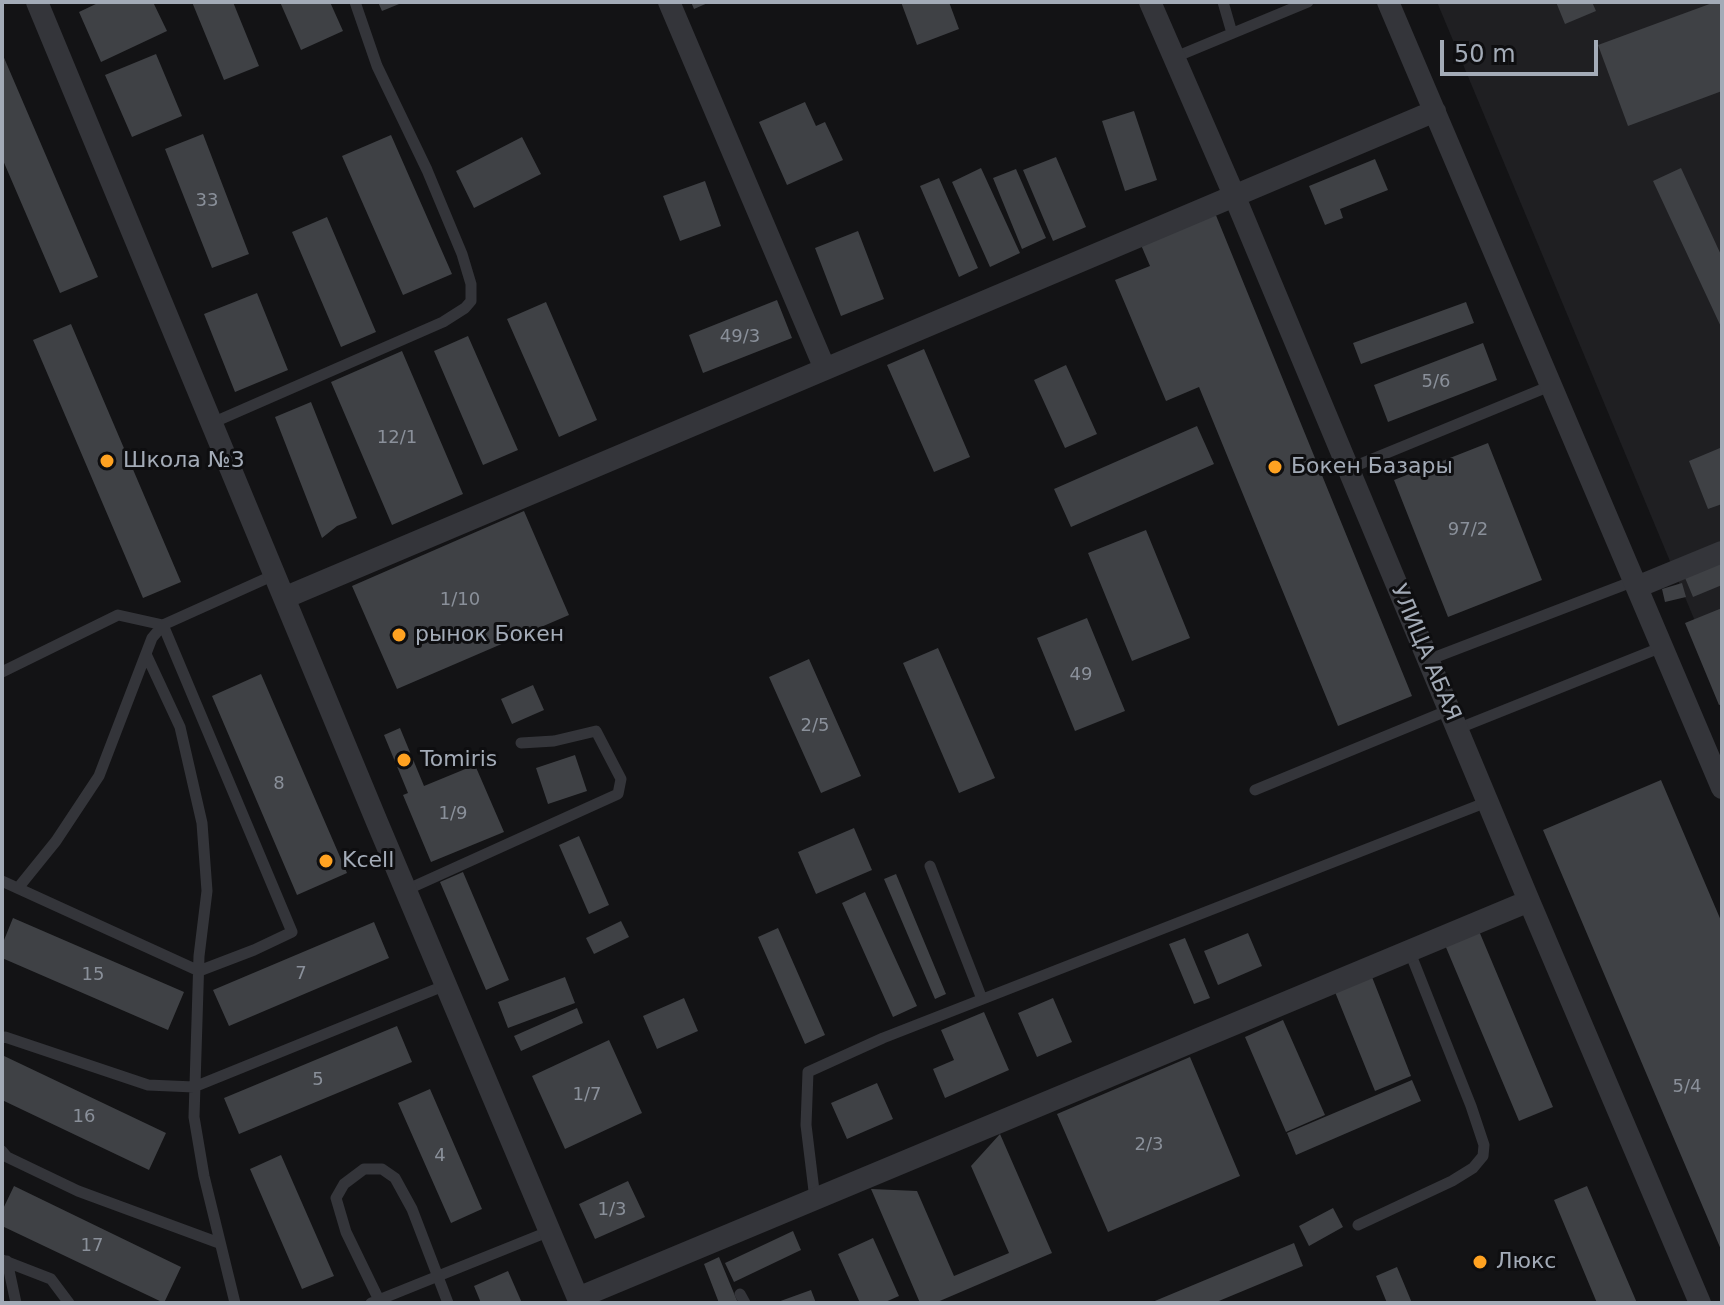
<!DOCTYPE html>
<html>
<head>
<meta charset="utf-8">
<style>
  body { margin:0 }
  #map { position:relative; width:1724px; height:1305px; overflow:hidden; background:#131315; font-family:"DejaVu Sans",sans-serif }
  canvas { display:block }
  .frame { position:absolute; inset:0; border:4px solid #a3abb7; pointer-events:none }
  .scale { position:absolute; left:1440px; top:40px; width:158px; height:36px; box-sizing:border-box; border:4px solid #a3abb7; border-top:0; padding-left:10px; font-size:24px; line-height:28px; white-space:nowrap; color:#a3abb7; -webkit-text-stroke:6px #0e0e10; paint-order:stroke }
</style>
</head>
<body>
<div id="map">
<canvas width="1724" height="1305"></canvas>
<div class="frame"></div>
<div class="scale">50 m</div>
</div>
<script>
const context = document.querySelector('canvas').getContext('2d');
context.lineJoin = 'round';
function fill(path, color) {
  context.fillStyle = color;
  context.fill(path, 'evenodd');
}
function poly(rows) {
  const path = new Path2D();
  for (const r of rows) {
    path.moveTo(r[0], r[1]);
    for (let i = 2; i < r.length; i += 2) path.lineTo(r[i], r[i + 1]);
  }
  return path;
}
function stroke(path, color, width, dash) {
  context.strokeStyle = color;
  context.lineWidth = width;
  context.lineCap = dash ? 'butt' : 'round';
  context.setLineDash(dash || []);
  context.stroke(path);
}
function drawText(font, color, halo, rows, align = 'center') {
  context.font = font + ' "DejaVu Sans",sans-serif';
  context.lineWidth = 6;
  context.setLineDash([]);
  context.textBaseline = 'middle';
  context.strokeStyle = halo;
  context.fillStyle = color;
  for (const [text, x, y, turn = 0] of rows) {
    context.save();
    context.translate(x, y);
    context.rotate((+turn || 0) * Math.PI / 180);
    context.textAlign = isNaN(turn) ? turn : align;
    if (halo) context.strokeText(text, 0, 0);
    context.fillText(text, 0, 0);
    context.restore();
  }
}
fill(poly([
  [1437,2,1722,2,1722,686]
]), '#1f1f22');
fill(poly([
  [100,2,153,2,167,31,101,62,79,12],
  [192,2,233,2,259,66,224,80],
  [280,2,330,2,343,31,301,50],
  [378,2,404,2,382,11],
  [691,2,710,2,694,9],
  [901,2,949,2,959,29,917,45],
  [1556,2,1592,2,1596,11,1565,24],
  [1715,2,1722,2,1722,91,1628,126,1598,45],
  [2,53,98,277,60,293,2,158],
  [156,54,182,116,132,137,105,75],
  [805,102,816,126,825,122,843,160,787,185,759,122],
  [1134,111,1157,180,1125,191,1102,121],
  [203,134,249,254,212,268,165,149],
  [391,135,452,274,403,295,342,156],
  [522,137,541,174,474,208,456,171],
  [1056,157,1086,227,1053,241,1023,170],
  [1375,159,1388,190,1340,209,1343,218,1325,225,1309,186],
  [981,168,1020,253,990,267,952,182],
  [1681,168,1722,257,1722,329,1653,181],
  [1016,169,1046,238,1022,249,993,178],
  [939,178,978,268,959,277,920,186],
  [705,181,721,226,680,241,663,196],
  [1213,208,1412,696,1338,726,1199,387,1166,401,1115,280,1150,266,1138,238],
  [327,217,376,332,341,347,292,232],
  [858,231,884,299,841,316,815,248],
  [257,293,288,370,235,392,204,314],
  [777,300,792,338,703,373,689,335],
  [546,302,597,420,559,437,507,319],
  [1466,302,1474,323,1361,364,1353,343],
  [71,324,181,582,143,598,33,340],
  [468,336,518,450,483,465,434,351],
  [1483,343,1497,380,1388,422,1374,385],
  [924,349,970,457,934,472,887,365],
  [402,351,463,494,392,525,331,382],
  [1066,365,1097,434,1065,448,1034,380],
  [311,402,357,518,337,526,322,538,275,417],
  [1197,426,1214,464,1071,527,1054,489],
  [1488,443,1542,580,1448,617,1394,480],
  [1720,448,1722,504,1708,509,1689,461],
  [524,511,569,615,397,689,352,586],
  [1146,530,1190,638,1132,661,1088,553],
  [1722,556,1722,585,1693,597,1683,573],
  [1682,583,1686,597,1665,602,1662,589],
  [1722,608,1722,704,1719,705,1685,623],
  [1087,618,1125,711,1075,731,1037,638],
  [938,648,995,778,959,793,903,663],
  [809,659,861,776,821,793,769,677],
  [261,674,347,873,297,895,212,696],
  [533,685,544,710,512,724,501,699],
  [400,728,424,786,475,765,504,832,431,862,403,795,408,793,384,735],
  [575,755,587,791,548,804,536,768],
  [1661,780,1722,923,1722,1252,1543,830],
  [854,828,872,870,816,894,798,852],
  [579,836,609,905,589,914,559,845],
  [463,872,509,980,486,990,440,882],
  [896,874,946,994,935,999,884,879],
  [865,892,917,1006,893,1017,842,903],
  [13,918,184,992,168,1030,2,958,2,945],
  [621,921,629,937,594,954,586,938],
  [374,922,389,958,229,1026,213,990],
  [778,928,825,1035,805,1044,758,937],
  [1479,931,1553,1107,1519,1121,1445,945],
  [1248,933,1262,966,1218,985,1204,951],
  [1185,938,1210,998,1194,1004,1169,944],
  [565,977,575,1003,508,1028,498,1002],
  [1372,977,1411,1076,1375,1091,1335,992],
  [684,998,698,1031,657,1049,643,1016],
  [1053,998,1072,1042,1037,1057,1018,1013],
  [577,1008,583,1023,521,1051,514,1036],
  [984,1012,1009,1070,945,1098,933,1069,954,1060,941,1030],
  [1283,1020,1325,1115,1286,1132,1245,1037],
  [397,1026,412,1062,239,1134,224,1098],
  [609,1040,642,1113,565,1149,532,1076],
  [2,1055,166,1133,149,1170,2,1100],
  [1190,1057,1240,1176,1108,1232,1057,1114],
  [1412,1080,1421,1101,1296,1155,1287,1133],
  [877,1083,893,1119,847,1139,831,1103],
  [430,1089,482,1209,451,1223,398,1103],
  [1000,1134,1052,1253,935,1303,920,1303,871,1189,917,1191,954,1276,1009,1253,971,1166],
  [281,1155,334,1276,302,1289,250,1169],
  [628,1181,645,1217,595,1239,579,1204],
  [14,1186,181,1267,164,1303,2,1226,2,1211],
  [1587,1186,1637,1303,1597,1303,1554,1200],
  [1333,1208,1343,1227,1309,1246,1299,1226],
  [793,1231,801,1250,734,1282,725,1263],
  [873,1238,899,1296,883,1303,860,1303,838,1254],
  [1294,1243,1303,1266,1214,1303,1150,1303],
  [719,1257,738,1303,719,1303,704,1264],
  [1397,1267,1412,1303,1387,1303,1376,1276],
  [508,1271,522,1303,481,1303,474,1286],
  [811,1290,816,1303,775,1303]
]), '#3f4145');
stroke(poly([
  [1223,2,1232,33],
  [1173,58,1308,2],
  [212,423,443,322,465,308,471,301,471,284,462,254,427,170,377,66,355,2],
  [1348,469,1550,386],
  [146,654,180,727,202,823,207,891,199,956,194,1117,204,1176,235,1303],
  [1428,660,1634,581],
  [2,672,118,615,163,625,292,932,254,950,199,971,2,881],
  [1457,729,1662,647],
  [1255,790,1449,710],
  [930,866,982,999],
  [18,888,56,841,99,776,152,638,163,625,274,575],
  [406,890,618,794,621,779,596,731,554,741,521,743],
  [2,1038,5,1037,148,1085,194,1087,446,985],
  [2,1151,7,1157,78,1191,219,1243],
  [815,1199,806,1125,808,1072,883,1038,1487,802],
  [1358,1225,1452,1181,1473,1168,1483,1156,1484,1145,1471,1106,1409,950],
  [2,1260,51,1279,69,1303],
  [7,1261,16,1303],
  [740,1294,745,1303],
  [379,1300,346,1232,336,1198,344,1184,364,1169,382,1169,395,1178,412,1209,448,1303],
  [371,1303,550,1231]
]), '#34353a', 11);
stroke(poly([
  [37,2,377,822,580,1303],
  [669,2,825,369],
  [1150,2,1234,195,1529,901,1700,1303],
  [1388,2,1722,788],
  [1637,587,1722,552],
  [284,598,1435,111],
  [578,1298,1529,901]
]), '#34353a', 22);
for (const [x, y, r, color] of [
  [107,461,8,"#ffa221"],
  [1275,467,8,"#ffa221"],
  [399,635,8,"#ffa221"],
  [404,760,8,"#ffa221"],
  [326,861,8,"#ffa221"],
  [1480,1262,8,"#ffa221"]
]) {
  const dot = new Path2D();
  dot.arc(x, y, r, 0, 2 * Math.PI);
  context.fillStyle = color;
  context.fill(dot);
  stroke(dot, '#0e0e10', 3);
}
drawText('18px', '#8a909a', null, [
  ["33",207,201],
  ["49/3",740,337],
  ["5/6",1436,382],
  ["12/1",397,438],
  ["97/2",1468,530],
  ["1/10",460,600],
  ["49",1081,675],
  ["2/5",815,726],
  ["8",279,784],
  ["1/9",453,814],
  ["7",301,974],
  ["15",93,975],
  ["5",318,1080],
  ["5/4",1687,1087],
  ["1/7",587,1095],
  ["16",84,1117],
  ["2/3",1149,1145],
  ["4",440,1156],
  ["1/3",612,1210],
  ["17",92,1246]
]);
drawText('22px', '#a3abb7', '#0e0e10', [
  ["Школа №3",123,461],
  ["Бокен Базары",1291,467],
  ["рынок Бокен",415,635],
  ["Tomiris",420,760],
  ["Kcell",342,861],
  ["Люкс",1496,1262]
], 'left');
drawText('22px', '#a3abb7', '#0e0e10', [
  ["УЛИЦА АБАЯ",1425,653,67]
]);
</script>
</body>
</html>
